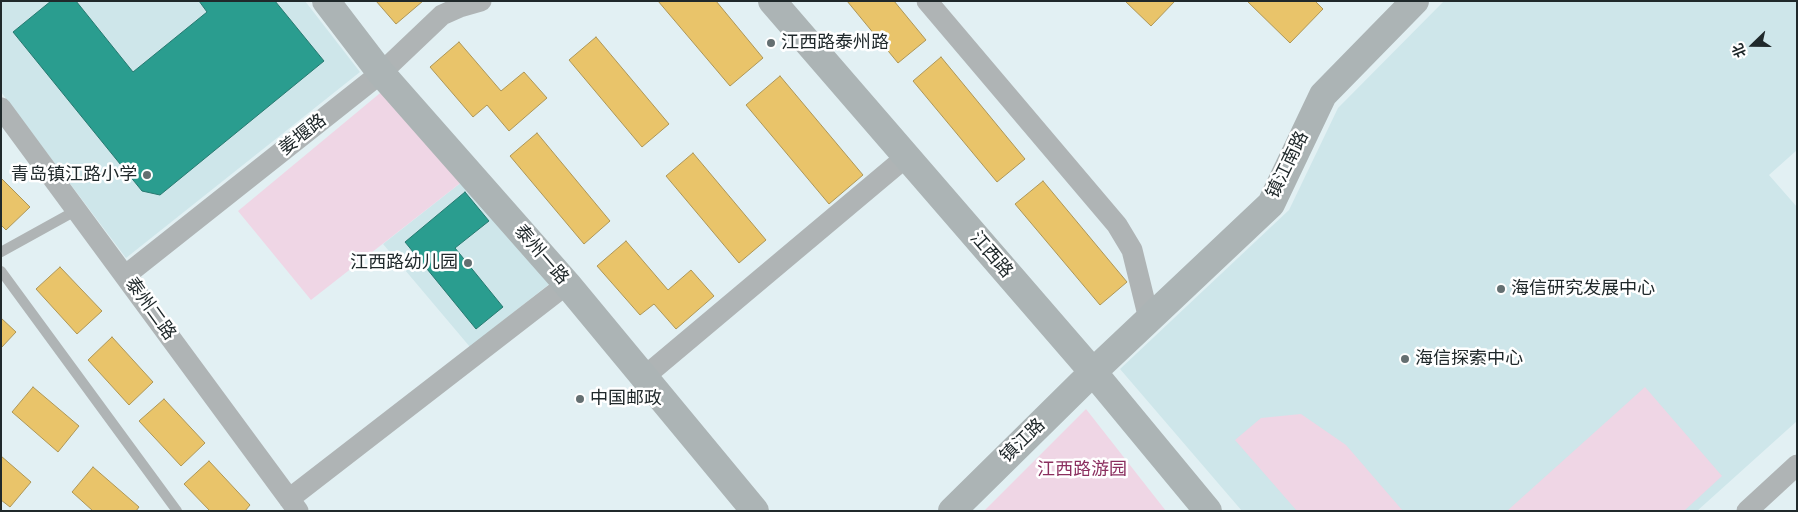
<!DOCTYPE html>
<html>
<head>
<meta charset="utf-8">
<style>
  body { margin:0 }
  #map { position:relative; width:1798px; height:512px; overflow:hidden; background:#e2f0f3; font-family:"Archivo Narrow","Noto Sans SC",sans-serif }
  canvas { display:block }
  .frame { position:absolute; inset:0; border:2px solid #20292b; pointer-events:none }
  .north { position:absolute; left:1728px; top:20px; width:50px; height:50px; -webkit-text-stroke:4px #fff; paint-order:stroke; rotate:248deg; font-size:14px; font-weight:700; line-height:20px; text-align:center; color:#20292b }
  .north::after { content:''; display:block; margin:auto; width:18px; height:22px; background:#20292b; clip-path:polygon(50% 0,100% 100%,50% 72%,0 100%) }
</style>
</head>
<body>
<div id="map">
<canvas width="1798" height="512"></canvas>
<div class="frame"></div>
<div class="north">北</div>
</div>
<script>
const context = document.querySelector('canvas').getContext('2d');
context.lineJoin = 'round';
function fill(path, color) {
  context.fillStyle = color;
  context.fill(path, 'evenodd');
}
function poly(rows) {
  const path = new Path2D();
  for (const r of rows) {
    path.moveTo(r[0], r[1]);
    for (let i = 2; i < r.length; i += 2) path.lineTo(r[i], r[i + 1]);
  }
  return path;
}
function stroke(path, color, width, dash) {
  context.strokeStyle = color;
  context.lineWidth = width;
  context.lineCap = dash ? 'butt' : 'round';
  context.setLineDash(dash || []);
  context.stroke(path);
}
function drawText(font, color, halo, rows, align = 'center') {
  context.font = font + ' "Archivo Narrow","Noto Sans SC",sans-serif';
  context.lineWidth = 5;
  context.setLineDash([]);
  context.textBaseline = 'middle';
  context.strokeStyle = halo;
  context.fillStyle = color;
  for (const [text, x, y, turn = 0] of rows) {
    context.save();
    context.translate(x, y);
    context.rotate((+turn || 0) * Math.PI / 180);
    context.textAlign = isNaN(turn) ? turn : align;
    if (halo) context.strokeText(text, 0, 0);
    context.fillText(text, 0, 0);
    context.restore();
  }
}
fill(poly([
  [1,1,305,1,360,72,126,258,1,92],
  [1444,1,1797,1,1797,150,1769,175,1797,207,1797,421,1697,511,1242,511,1120,369,1289,210,1338,108],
  [463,181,553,281,470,347,383,244]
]), '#cee6ea');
fill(poly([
  [385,89,463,181,311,300,238,211],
  [1645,387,1722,476,1684,511,1507,511],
  [1086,409,1166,511,986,511,985,510],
  [1301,414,1346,445,1403,511,1297,511,1235,440,1261,418]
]), '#efd6e5');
const homes = poly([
  [376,1,423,1,396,24,376,1],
  [658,1,716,1,763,58,730,86,658,1],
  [847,1,894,1,926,40,898,63,847,1],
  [1125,1,1175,1,1151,26,1125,1],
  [1247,1,1315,1,1323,9,1290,43,1247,1],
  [596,37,669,124,642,147,569,60,596,37],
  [459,42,501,91,524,72,547,98,509,131,487,105,473,117,430,67,459,42],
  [941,57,1025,159,997,182,913,81,941,57],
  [780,76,863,175,829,204,746,105,780,76],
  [537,133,610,221,584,244,510,156,537,133],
  [693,153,766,240,739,263,666,176,693,153],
  [1,178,30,207,6,230,1,225,1,178],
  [1043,181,1127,282,1100,305,1015,204,1043,181],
  [626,241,668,290,691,270,714,296,676,329,654,304,640,315,597,266,626,241],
  [60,267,102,311,77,334,36,289,60,267],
  [1,318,16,332,1,348,1,318],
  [112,337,153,382,129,405,88,360,112,337],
  [33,387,79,426,58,452,12,412,33,387],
  [164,399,205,443,181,466,139,421,164,399],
  [1,456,31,482,10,507,1,500,1,456],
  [209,461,250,505,245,511,210,511,184,484,209,461],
  [93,467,139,507,136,511,93,511,72,492,93,467]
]);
fill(homes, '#e9c46a');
stroke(homes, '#ad9657', 1);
const schools = poly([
  [51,1,76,1,133,72,207,12,199,1,275,1,324,61,160,195,142,191,13,32,51,1],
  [465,192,489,221,455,248,503,307,476,329,405,242,465,192]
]);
fill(schools, '#2a9d8f');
stroke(schools, '#277a71', 1);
stroke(poly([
  [1,252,77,210],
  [1,271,177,511]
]), '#afb4b5', 10);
stroke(poly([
  [927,1,1117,225,1132,250,1149,319],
  [1,108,298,511],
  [126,275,381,73,442,15,460,7,481,1],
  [644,377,906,157],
  [289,499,567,284],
  [1747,511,1797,465]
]), '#afb4b5', 21);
stroke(poly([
  [326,1,381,73,567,284,755,511],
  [772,1,1093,372,1208,511],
  [952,511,1093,372,1271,204,1323,95,1415,1]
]), '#acb4b5', 28);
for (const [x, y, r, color] of [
  [771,43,5,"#646f71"],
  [147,175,5,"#646f71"],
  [468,263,5,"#646f71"],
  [1501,289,5,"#646f71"],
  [1405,359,5,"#646f71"],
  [580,399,5,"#646f71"]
]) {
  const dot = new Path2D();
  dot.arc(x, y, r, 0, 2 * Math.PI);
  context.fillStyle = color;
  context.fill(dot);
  stroke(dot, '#fff', 2);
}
drawText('18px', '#20292b', '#fff', [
  ["江西路泰州路",781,43],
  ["青岛镇江路小学",137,175,"right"],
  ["江西路幼儿园",458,263,"right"],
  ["海信研究发展中心",1511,289],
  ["海信探索中心",1415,359],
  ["中国邮政",590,399]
], 'left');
drawText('18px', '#20292b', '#fff', [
  ["姜堰路",303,135,-38],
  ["镇江南路",1288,165,-64],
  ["泰州一路",541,255,49],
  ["江西路",991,255,49],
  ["泰州二路",150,309,54],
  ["镇江路",1023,441,-44]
]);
drawText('18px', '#8b2f5f', '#fff', [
  ["江西路游园",1082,470]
]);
</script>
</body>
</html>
